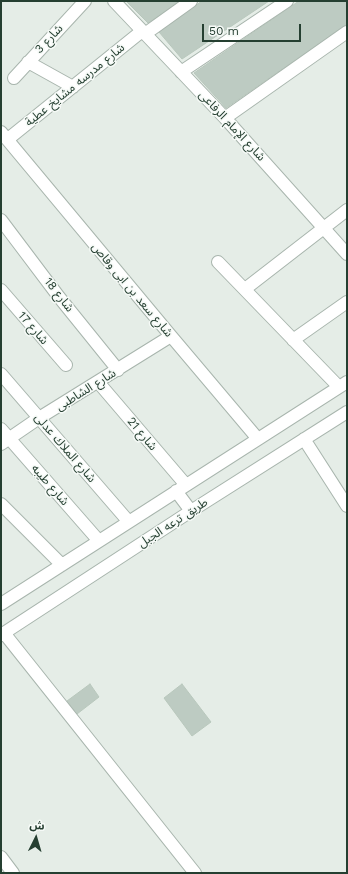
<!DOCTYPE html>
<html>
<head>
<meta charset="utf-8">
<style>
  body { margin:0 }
  #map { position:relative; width:348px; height:874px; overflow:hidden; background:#e5ede7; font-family:"Work Sans","Noto Sans Arabic",sans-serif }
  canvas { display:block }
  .frame { position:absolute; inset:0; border:2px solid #253f31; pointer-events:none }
  .north { position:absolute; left:16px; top:818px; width:40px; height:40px; -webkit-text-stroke:3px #f6faf7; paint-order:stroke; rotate:5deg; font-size:11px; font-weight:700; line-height:16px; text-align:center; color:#253f31 }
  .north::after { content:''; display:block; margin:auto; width:14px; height:18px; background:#253f31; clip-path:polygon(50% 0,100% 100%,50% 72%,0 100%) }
  .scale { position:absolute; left:202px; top:24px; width:99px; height:18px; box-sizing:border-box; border:2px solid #253f31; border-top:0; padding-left:5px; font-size:12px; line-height:14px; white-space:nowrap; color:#253f31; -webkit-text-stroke:3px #f6faf7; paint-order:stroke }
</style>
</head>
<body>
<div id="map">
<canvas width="348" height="874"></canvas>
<div class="frame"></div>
<div class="north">ش</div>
<div class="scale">50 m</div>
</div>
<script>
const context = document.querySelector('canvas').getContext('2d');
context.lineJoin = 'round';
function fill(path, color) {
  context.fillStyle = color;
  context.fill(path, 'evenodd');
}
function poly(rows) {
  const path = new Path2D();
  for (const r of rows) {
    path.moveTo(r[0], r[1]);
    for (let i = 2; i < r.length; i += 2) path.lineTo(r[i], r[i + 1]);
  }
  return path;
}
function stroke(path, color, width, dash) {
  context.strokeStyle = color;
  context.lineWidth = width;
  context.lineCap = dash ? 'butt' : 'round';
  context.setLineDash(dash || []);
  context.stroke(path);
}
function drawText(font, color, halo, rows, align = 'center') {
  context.font = font + ' "Work Sans","Noto Sans Arabic",sans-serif';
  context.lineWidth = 3;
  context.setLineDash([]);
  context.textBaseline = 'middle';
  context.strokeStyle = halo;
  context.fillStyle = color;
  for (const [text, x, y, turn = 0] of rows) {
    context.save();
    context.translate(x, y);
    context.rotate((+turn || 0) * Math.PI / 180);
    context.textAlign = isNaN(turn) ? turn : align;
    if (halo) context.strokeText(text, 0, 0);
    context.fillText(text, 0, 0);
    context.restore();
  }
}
const building = poly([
  [126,1,180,1,148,23,126,1],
  [202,1,269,1,182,59,159,32,202,1],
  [299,1,347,1,347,24,226,108,194,73,299,1],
  [90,684,99,697,77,714,67,701,90,684],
  [182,684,211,722,192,736,164,698,182,684]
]);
fill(building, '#bdcbc2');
stroke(building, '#b8c7bc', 1);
const minor = poly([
  [114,1,225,118,347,254],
  [145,34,191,1],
  [28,62,73,87],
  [181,72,287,1],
  [14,78,85,1],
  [225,118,347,32],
  [1,132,171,336,258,439],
  [8,139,142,31],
  [1,220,59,297,118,370],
  [218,262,339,387],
  [245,289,347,210],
  [1,290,66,365],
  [293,340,347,302],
  [1,374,129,522],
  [98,382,186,485],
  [1,429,99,541],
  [304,439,347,506],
  [1,444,39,418,171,336],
  [176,491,191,511],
  [1,504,62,565],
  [1,604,347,382],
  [4,633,195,873],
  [1,635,191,511,347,412]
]);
const tertiary = poly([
  [1,857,13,873]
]);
stroke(minor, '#a8b5ad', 14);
stroke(tertiary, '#a8b5ad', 14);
stroke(minor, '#fff', 12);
stroke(tertiary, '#fff', 12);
drawText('12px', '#253f31', '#f6faf7', [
  ["شارع 3",49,39,-47],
  ["شارع مدرسه مشايخ عطية",75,85,-39],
  ["شارع الإمام الرفاعى",232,126,47],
  ["شارع سعد بن ابى وقاص",132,290,50],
  ["شارع 18",59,295,52],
  ["شارع 17",33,328,49],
  ["شارع الشاطبى",86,390,-32],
  ["شارع 21",142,434,50],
  ["شارع الملاك عدلى",65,448,49],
  ["شارع طيبه",50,485,49],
  ["طريق ترعه الجبل",173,523,-33]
]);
</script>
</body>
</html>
